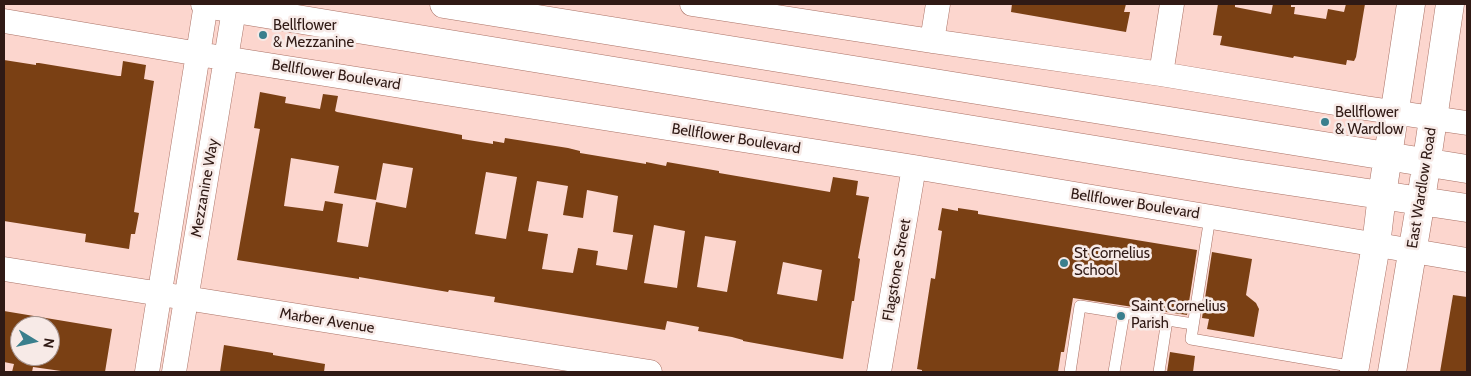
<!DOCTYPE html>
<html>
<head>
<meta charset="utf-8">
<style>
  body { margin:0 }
  #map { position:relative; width:1471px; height:376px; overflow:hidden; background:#fcd6ce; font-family:Cabin,sans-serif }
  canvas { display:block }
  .frame { position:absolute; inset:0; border:5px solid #301a15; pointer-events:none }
  .north { position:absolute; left:10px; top:316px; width:50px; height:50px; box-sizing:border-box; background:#f7eae7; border:1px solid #a79793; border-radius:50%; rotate:99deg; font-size:14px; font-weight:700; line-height:20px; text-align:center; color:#301a15 }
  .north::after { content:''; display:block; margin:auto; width:18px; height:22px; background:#3a7f8d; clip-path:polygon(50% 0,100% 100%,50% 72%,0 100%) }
</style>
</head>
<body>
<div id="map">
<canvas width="1471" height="376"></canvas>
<div class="frame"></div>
<div class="north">N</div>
</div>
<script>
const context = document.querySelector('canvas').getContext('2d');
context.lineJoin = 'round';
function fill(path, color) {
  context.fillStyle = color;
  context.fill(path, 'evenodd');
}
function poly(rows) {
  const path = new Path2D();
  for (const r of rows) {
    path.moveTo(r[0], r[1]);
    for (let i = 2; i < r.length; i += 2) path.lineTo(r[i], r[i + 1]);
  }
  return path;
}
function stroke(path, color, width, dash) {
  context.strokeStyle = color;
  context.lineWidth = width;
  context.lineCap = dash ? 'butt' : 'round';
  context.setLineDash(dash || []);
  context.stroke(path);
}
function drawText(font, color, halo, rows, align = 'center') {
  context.font = font + ' Cabin,sans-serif';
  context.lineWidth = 5;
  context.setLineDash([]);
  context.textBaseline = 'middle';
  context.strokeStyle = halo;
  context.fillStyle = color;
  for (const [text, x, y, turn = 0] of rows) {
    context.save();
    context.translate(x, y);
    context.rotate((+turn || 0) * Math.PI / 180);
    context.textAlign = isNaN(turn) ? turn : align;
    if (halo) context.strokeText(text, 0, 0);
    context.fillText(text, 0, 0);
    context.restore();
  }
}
fill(poly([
  [1012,4,1126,4,1124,12,1130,12,1126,32,1011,12],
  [1218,4,1235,4,1235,7,1271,14,1273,4,1291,4,1291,7,1295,7,1294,14,1326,19,1328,9,1344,12,1346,4,1365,4,1356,57,1354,61,1347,60,1346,65,1294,56,1293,58,1220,45,1222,36,1213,35],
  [4,60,36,65,36,63,39,63,118,76,121,76,123,61,146,65,144,79,154,81,134,212,139,213,135,234,131,234,129,249,85,242,86,234,4,221],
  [260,92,286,97,285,103,320,109,323,94,338,96,335,111,337,112,462,135,462,139,493,144,493,141,504,143,505,138,568,148,580,151,580,153,646,164,646,162,666,166,667,162,719,171,719,173,830,192,833,177,858,181,856,195,869,197,858,258,860,259,854,301,852,301,843,359,743,341,743,340,732,337,698,331,699,327,667,321,665,330,494,302,495,297,449,290,448,292,359,277,359,279,237,260,260,129,254,128],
  [291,158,339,166,334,193,376,200,383,163,413,168,406,208,376,202,368,247,337,242,343,204,325,201,323,211,284,206],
  [486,172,517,177,506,239,475,234],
  [537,181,568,186,563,215,583,218,587,190,618,196,613,232,633,235,627,270,596,265,598,251,578,248,573,273,542,269,548,234,528,231],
  [654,225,685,231,677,288,644,283],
  [705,236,736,241,727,292,697,287],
  [783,262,822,270,817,301,777,294],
  [942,208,958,211,958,208,978,211,978,214,1197,250,1187,315,1073,298,1064,352,1061,352,1058,372,922,372,922,370,917,369,931,278,935,279,942,231,938,230],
  [1212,252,1252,259,1246,295,1256,303,1259,309,1254,337,1207,329,1209,319,1202,318],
  [1453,295,1467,297,1467,372,1440,372],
  [4,311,112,329,105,372,68,372,33,367,32,372,12,372,14,364,4,362],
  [20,326,50,326,50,356,20,356],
  [224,345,273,353,273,355,325,364,324,372,220,372],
  [1170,352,1195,356,1193,372,1167,372]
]), '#7a4014');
const service = poly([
  [1210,217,1191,339,1355,367],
  [1124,313,1193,324],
  [1070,372,1080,306,1124,313,1114,372],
  [1159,372,1167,320]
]);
const minor = poly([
  [692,4,932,41,1161,74,1365,108,1467,123],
  [4,21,211,56,914,167,1467,260],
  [932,41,938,4],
  [1161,74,1172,4],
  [4,269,650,372],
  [147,372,206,4],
  [174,372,235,4],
  [879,372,914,167]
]);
const secondary = poly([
  [205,4,1242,174,1467,208],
  [444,4,1467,169],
  [1354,372,1376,245,1382,195,1411,4],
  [1392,372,1421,200,1450,4]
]);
stroke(service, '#aa7266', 12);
stroke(minor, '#aa7266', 25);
stroke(secondary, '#aa7266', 29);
stroke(service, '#fff', 11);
stroke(minor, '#fff', 24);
stroke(secondary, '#fff', 28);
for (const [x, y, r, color] of [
  [263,35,5,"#3a7f8d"],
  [1325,122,5,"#3a7f8d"],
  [1064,263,5,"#3a7f8d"],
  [1121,316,5,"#3a7f8d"]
]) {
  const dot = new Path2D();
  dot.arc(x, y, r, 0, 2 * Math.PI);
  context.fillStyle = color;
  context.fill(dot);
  stroke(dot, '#f7eae7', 2);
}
drawText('15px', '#301a15', '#f7eae7', [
  ["Bellflower",273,26],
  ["& Mezzanine",273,43],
  ["Bellflower",1335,113],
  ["& Wardlow",1335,130],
  ["St Cornelius",1074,254],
  ["School",1074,271],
  ["Saint Cornelius",1131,307],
  ["Parish",1131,324]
], 'left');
drawText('15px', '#301a15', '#f7eae7', [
  ["Bellflower Boulevard",336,75,9],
  ["Bellflower Boulevard",736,139,9],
  ["Mezzanine Way",205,188,-80],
  ["East Wardlow Road",1422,188,-81],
  ["Bellflower Boulevard",1135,204,9],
  ["Flagstone Street",897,270,-80],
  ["Marber Avenue",327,321,9]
]);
</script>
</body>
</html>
